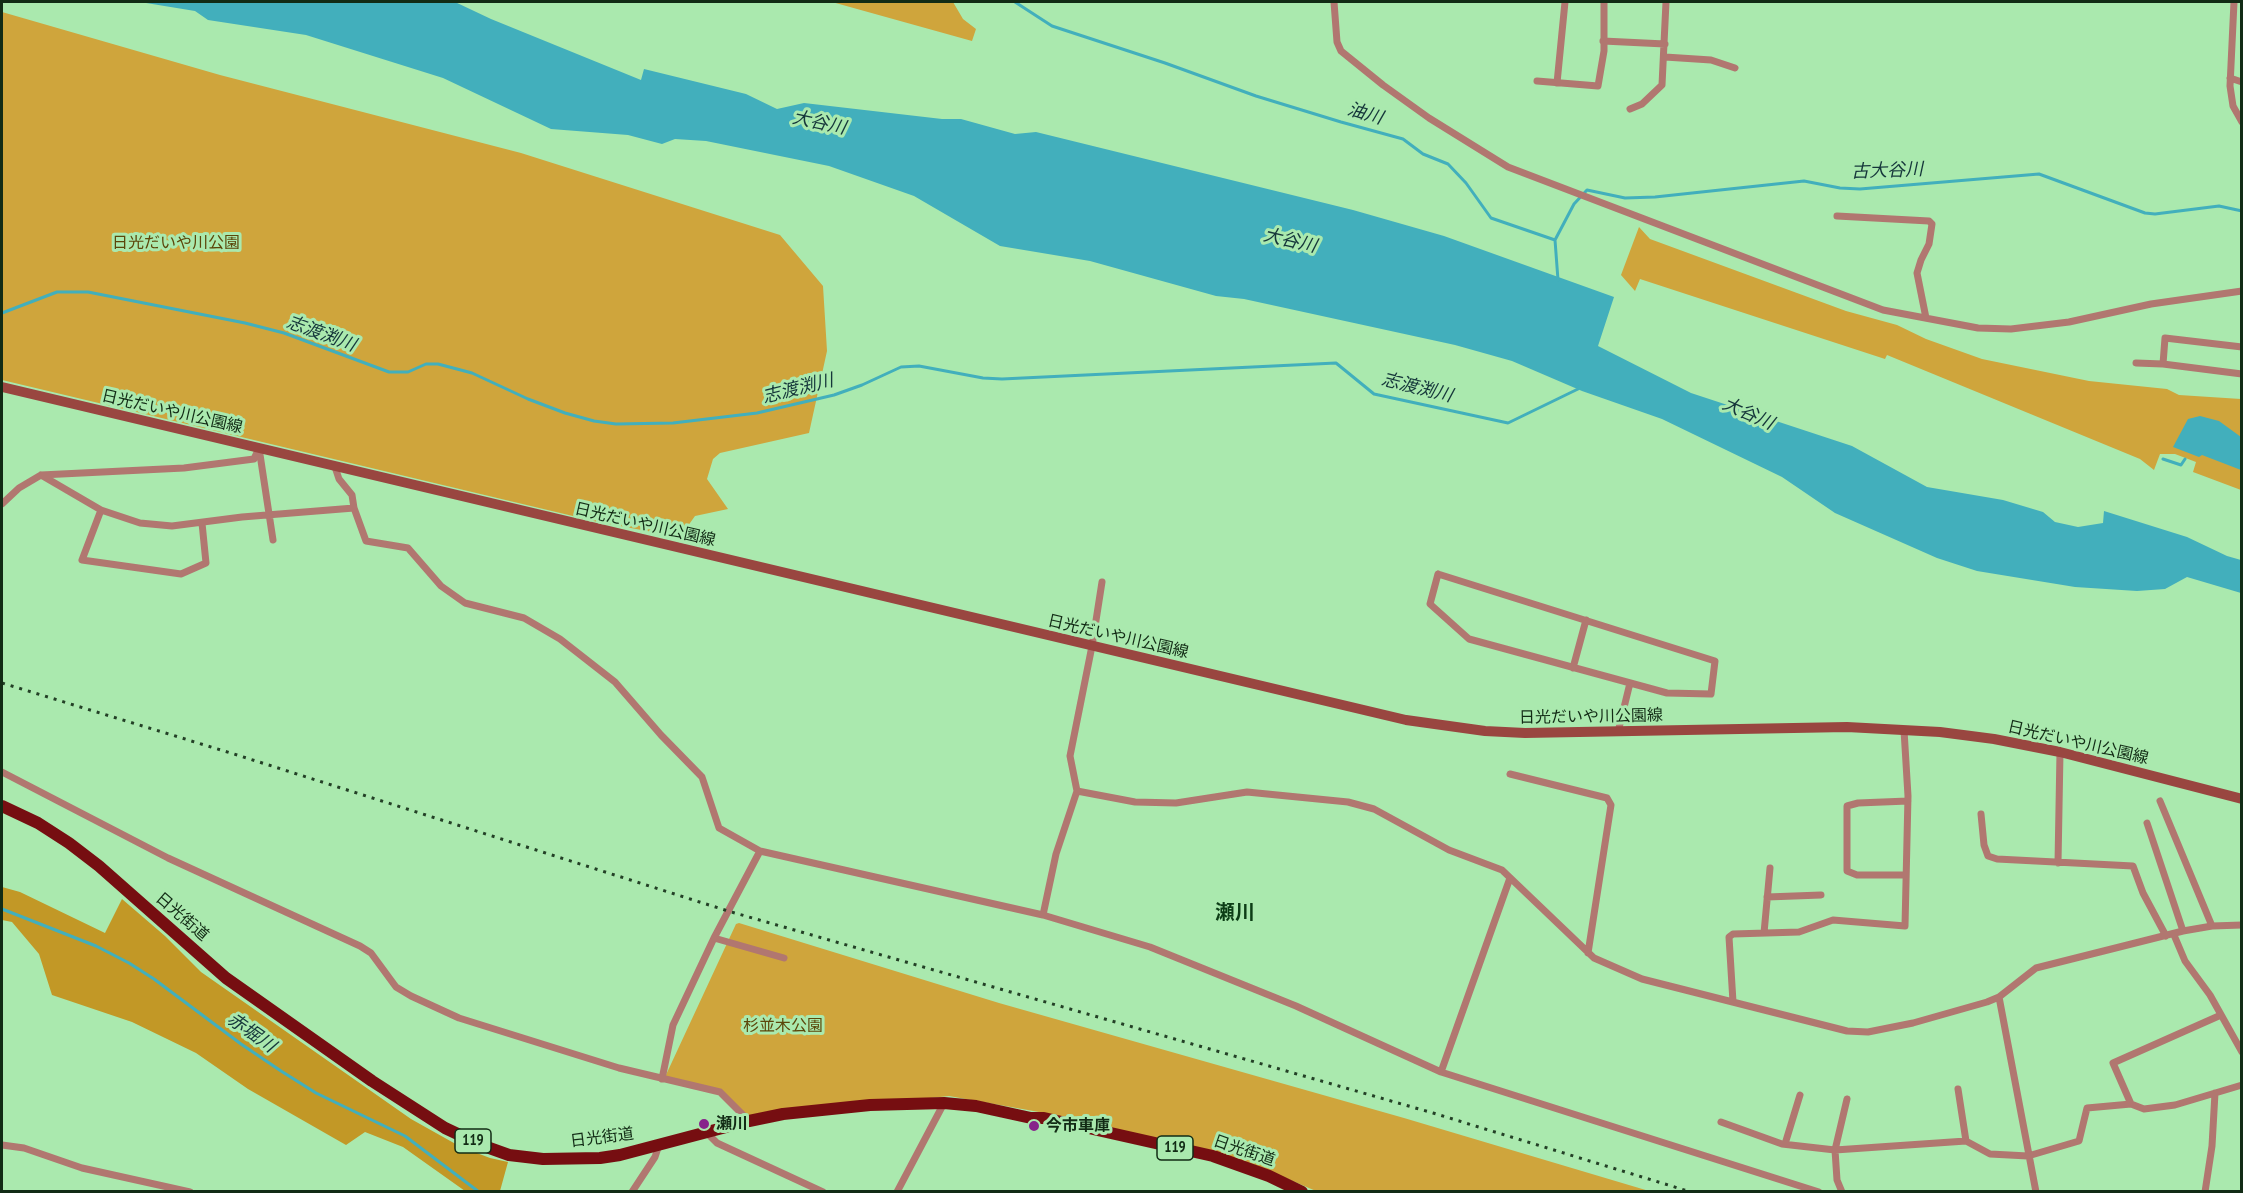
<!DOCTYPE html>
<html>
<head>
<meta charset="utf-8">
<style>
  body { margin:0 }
  #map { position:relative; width:2243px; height:1193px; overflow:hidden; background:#aae9ae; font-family:"PT Sans Narrow",sans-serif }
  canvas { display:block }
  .frame { position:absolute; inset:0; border:3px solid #122b15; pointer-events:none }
</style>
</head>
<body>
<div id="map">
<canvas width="2243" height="1193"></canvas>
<div class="frame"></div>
</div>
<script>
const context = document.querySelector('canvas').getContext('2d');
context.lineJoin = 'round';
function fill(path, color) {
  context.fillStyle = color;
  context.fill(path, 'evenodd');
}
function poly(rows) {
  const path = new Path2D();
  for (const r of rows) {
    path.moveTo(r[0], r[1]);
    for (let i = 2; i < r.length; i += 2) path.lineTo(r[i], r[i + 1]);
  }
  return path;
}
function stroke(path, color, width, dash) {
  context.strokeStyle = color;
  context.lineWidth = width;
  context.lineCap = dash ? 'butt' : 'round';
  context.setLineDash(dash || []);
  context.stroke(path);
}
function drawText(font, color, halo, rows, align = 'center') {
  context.font = font + ' "PT Sans Narrow","Noto Sans JP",sans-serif';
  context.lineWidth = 6;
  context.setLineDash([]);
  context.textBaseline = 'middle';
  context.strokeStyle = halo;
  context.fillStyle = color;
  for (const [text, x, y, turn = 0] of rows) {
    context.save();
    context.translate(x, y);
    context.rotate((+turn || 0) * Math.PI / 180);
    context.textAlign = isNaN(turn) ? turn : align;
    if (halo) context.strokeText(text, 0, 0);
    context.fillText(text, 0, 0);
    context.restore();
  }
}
fill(poly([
  [832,2,953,2,963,19,976,29,972,41],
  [2,12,220,75,521,153,780,235,823,286,827,351,809,433,720,453,713,459,707,479,728,509,695,516,680,537,598,522,2,380],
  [1639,227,1650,239,1846,311,1897,325,1926,339,1982,359,2089,381,2167,389,2179,395,2241,399,2241,490,2193,472,2196,462,2175,454,2160,454,2154,470,2140,459,1887,355,1885,359,1640,279,1635,291,1621,275],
  [739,923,999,1003,1404,1118,1649,1191,1316,1191,1255,1165,1056,1115,949,1096,750,1118,721,1090,665,1077,736,924]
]), '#cfa53c');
fill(poly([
  [2,887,20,892,105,933,122,899,165,936,201,972,411,1119,461,1147,490,1158,508,1162,500,1191,465,1191,403,1147,365,1132,346,1145,248,1089,196,1053,132,1022,52,995,39,954,12,922,2,920]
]), '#c29826');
fill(poly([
  [140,2,455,2,491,19,641,80,644,69,746,94,777,109,804,103,942,119,961,119,1015,134,1036,132,1353,210,1444,236,1614,297,1598,346,1691,393,1852,446,1927,487,2003,500,2043,512,2055,522,2078,527,2103,523,2104,511,2187,537,2227,556,2241,560,2241,593,2187,577,2165,589,2137,591,2075,587,1977,571,1937,558,1835,513,1782,477,1662,419,1582,391,1512,361,1455,345,1244,299,1216,296,1090,261,1000,246,914,196,829,166,706,141,675,139,662,144,628,135,551,129,443,78,306,35,208,20,195,11],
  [2200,416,2219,421,2241,437,2241,470,2202,455,2199,457,2173,447,2188,419]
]), '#42afbc');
stroke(poly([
  [1015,2,1052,26,1165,63,1256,96,1341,122,1403,139,1423,154,1448,164,1466,183,1491,218,1555,240],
  [1555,240,1558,280],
  [1555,240,1574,204,1587,190,1625,198,1655,197,1804,181,1840,188,1860,189,2039,174,2145,213,2155,214,2219,206,2242,211],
  [2,313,57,292,88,292,245,323,284,333,389,372,408,372,426,364,438,364,472,373,528,399,565,413,594,421,616,424,673,423,757,413,834,395,862,385,901,367,919,366,983,378,1002,379,1336,363,1374,394,1508,423,1578,389,1579,387],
  [2163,459,2181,465,2185,459],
  [2,909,96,946,129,963,154,979,241,1044,281,1071,316,1093,405,1136,479,1192]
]), '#42afbc', 3);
stroke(poly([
  [1334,2,1337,42,1341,51,1383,85,1429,118,1508,167,1883,310,1978,328,2011,329,2069,322,2151,304,2242,291],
  [2234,2,2230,86,2233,106,2242,122],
  [1603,41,1665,44],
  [1665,57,1711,60,1735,68],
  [2230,78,2242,82],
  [1537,81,1598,86,1604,51,1604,2],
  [1557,83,1565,2],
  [1630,109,1642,104,1662,85,1666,2],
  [1837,216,1929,221,1932,224,1929,244,1921,260,1917,273,1926,318],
  [2136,363,2163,364,2242,374],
  [2163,364,2165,338,2242,347],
  [259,448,273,540],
  [335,467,339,479,352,495,354,508,366,541,408,548,441,586,465,603,524,618,560,639,615,682,661,735,702,777,719,828,760,851,714,938,673,1025,662,1079],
  [41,475,101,510,140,523,172,526,242,517,354,508],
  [2,504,19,488,41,475,184,468,254,459,259,448],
  [101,510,82,560,181,574,206,563,202,523],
  [1438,574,1715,661,1711,694,1667,693,1469,639,1430,604,1438,574],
  [1573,668,1586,620],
  [1618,732,1630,683],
  [2,772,168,858,360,946,371,953,396,987,411,996,459,1018,619,1068,720,1092,749,1121],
  [1510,774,1607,798,1611,805,1588,953],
  [1077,791,1135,802,1176,803,1247,792,1348,802,1374,809,1449,850,1502,870,1594,958,1642,979,1847,1031,1868,1032,1913,1023,1987,1002,1999,997,2036,968,2183,931,2212,926,2242,925],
  [2160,801,2212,926],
  [1981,814,1984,845,1988,856,1997,859,2133,866,2143,893,2166,936],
  [2147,823,2183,931],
  [760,851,1043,915,1150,947,1296,1006,1441,1072,1819,1192],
  [2058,863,2060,752],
  [1906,875,1857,875,1847,871,1847,806,1858,803,1908,801],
  [1767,897,1821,895],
  [1043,915,1056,854,1077,791,1070,756,1092,646,1102,582],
  [1764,933,1770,868],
  [2174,935,2185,961,2210,995,2242,1052],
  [714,938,784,958],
  [1999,997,2036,1192],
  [1733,1002,1729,937,1733,934,1799,932,1833,920,1905,926,1908,796,1904,730],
  [1441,1072,1510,878],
  [2131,1104,2113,1063,2221,1015],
  [1721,1122,1782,1144,1835,1150,1966,1141,1958,1089],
  [707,1133,717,1143,823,1192],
  [1966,1141,1990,1154,2028,1156,2079,1141,2087,1108,2131,1104,2144,1109,2175,1105,2242,1085],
  [1785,1144,1800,1095],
  [2,1145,24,1148,82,1168,190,1192],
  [632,1192,655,1157,659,1145],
  [897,1192,944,1103],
  [1842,1192,1837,1180,1835,1150,1847,1099],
  [2205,1192,2212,1146,2215,1093]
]), '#b17770', 7);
stroke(poly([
  [2,387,1406,720,1485,731,1525,733,1847,727,1940,732,1994,739,2060,752,2242,799]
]), '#994640', 10);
stroke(poly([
  [2,806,38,823,69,843,99,866,226,978,372,1081,445,1128,481,1145,509,1155,543,1159,600,1158,620,1155,749,1121,783,1114,870,1105,944,1103,976,1106,1031,1118,1044,1118,1213,1156,1269,1176,1302,1192]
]), '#760e11', 12);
stroke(poly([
  [2,683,234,754,728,911,1433,1113,1691,1192]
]), '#234026', 3, [3, 6]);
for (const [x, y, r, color] of [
  [704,1124,6,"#87238b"],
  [1034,1126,6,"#87238b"]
]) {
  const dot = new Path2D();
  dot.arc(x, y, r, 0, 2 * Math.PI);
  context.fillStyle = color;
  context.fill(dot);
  stroke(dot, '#aae9ae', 2);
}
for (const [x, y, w] of [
  [473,1141,36],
  [1175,1148,36]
]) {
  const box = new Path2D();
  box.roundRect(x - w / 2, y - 12, w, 24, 4.5);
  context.fillStyle = '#aae9ae';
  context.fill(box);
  stroke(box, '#122b15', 1.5);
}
drawText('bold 15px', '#122b15', null, [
  ["119",473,1141],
  ["119",1175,1148]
]);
drawText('16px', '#5c460a', '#aae9ae', [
  ["日光だいや川公園",176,243],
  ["杉並木公園",783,1026]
]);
drawText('16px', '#122b15', '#aae9ae', [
  ["日光だいや川公園線",172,412,13],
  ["日光だいや川公園線",645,525,13],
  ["日光だいや川公園線",1118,637,13],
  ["日光だいや川公園線",1591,717,-1],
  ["日光だいや川公園線",2078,743,13],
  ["日光街道",182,917,41],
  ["日光街道",602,1138,-7],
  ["日光街道",1244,1151,19]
]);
drawText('bold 16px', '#122b15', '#aae9ae', [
  ["瀬川",716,1124],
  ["今市車庫",1046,1126]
], 'left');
drawText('italic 18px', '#15363a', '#aae9ae', [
  ["油川",1365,114,16],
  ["大谷川",819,123,12],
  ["古大谷川",1887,171,-2],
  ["大谷川",1290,241,13],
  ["志渡渕川",321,334,20],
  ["志渡渕川",1417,388,14],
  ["志渡渕川",798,389,-14],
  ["大谷川",1748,414,24],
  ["赤堀川",251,1033,35]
]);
drawText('bold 20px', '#0d3d16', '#aae9ae', [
  ["瀬川",1235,913]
]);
</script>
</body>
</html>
